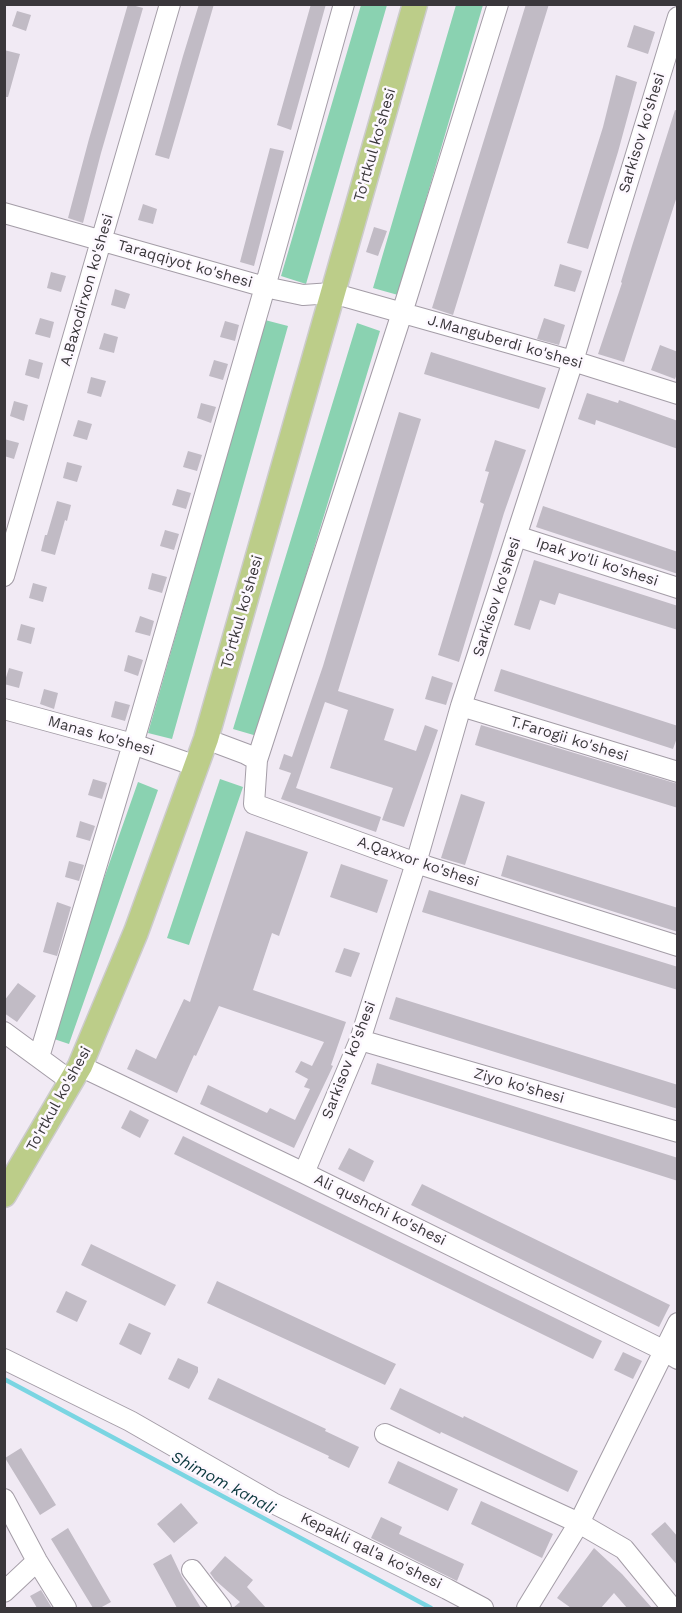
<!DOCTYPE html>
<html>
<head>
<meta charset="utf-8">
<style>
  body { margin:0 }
  #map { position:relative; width:682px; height:1613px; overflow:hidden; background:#f1eaf4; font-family:"Work Sans",sans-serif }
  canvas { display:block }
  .frame { position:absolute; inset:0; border:6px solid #3a373b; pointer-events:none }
</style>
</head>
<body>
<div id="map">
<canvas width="682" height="1613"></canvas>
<div class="frame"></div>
</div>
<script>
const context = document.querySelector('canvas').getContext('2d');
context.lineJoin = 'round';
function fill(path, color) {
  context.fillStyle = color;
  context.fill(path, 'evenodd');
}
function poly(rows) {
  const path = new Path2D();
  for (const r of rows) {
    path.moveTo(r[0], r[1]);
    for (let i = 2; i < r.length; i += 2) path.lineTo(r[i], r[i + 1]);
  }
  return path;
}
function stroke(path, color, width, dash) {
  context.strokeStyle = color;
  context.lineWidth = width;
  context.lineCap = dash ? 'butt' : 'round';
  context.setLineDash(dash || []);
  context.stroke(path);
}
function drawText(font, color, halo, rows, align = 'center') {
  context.font = font + ' "Work Sans",sans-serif';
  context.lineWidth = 5;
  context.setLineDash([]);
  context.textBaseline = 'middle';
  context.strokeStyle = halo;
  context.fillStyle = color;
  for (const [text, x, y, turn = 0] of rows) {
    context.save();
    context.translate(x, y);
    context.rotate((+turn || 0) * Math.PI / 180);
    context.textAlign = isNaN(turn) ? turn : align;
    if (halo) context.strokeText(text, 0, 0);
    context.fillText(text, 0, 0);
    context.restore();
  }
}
fill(poly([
  [361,5,387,5,306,284,281,276],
  [456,5,483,5,398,295,373,288],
  [265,320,288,326,172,739,148,733],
  [357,323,380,331,257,736,233,729],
  [220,779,243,787,189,945,167,938],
  [138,782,158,790,69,1044,48,1037]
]), '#8ad2b1');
stroke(poly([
  [4,1379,431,1608]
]), '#7ad5e2', 4.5);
fill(poly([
  [128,4,143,8,101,153,83,223,68,218,89,139],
  [199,4,214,4,169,159,155,155,183,56],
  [311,4,326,4,291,130,277,125],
  [526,4,549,4,453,315,432,308],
  [17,11,31,15,26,31,12,26],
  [634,25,655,32,648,54,627,47],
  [4,50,20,54,8,97,4,97],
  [616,75,637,82,618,152,588,249,567,243,603,127],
  [675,110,678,111,678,193,624,362,598,354,622,283,621,282,632,246],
  [270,148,284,151,254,266,240,262],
  [143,204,157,209,153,224,138,220],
  [374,227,387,231,378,256,366,252],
  [560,264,582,271,575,292,554,286],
  [51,272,66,276,61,292,47,288],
  [115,289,130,294,125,309,111,305],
  [40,318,54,322,50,338,35,334],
  [544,318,565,325,559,345,537,339],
  [225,321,239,325,235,341,220,337],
  [104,333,118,337,114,353,99,349],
  [660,345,678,352,678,371,675,379,651,370],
  [431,352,546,388,539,409,424,374],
  [29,359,43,363,39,379,25,375],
  [214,360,228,364,223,380,209,376],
  [91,377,106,381,101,397,87,393],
  [587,393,618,403,619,400,678,421,678,449,596,420,595,425,578,419],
  [14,401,28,405,24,421,10,416],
  [201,403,216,407,211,423,197,418],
  [399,412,421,419,338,691,394,709,384,740,416,751,425,725,438,730,404,827,382,820,393,788,330,768,348,710,325,702,296,788,381,817,376,832,281,799,291,773,279,769,284,754,292,757,323,666],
  [78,420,92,424,87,440,73,436],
  [4,439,19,443,14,459,4,456],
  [495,440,526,450,504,513,459,662,438,655,484,504,480,502,489,472,485,471],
  [188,451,202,455,197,471,183,467],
  [67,462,82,466,77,482,63,478],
  [177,489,191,493,186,509,172,505],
  [57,501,71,505,67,521,65,520,55,555,41,551,45,535,47,535],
  [543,506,678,552,678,574,536,527],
  [165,530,179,534,174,550,160,546],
  [534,560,678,606,678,630,559,593,555,605,540,600,530,630,514,625],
  [152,573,167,577,162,593,148,589],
  [33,583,47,587,43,602,29,598],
  [140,616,154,621,150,636,135,632],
  [21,624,35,628,31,644,17,640],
  [128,655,143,660,138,676,124,671],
  [9,668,23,672,19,688,4,684],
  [501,669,678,726,678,735,673,749,494,691],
  [432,676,453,683,446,705,425,699],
  [44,689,58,693,54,709,40,704],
  [115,701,130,705,125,721,111,717],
  [481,725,678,784,678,808,475,745],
  [93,779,107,783,102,799,88,795],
  [461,794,485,802,465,865,441,858],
  [80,821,95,826,90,841,76,837],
  [246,831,308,852,279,936,272,933,253,990,346,1022,331,1065,333,1066,294,1148,200,1104,208,1085,267,1113,270,1108,295,1120,310,1089,304,1087,308,1079,295,1072,301,1061,312,1066,324,1042,219,1006,196,1056,194,1055,177,1093,127,1069,136,1049,156,1059,184,999,190,1002],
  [507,855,678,908,678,932,501,876],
  [69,861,84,865,79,881,65,877],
  [341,864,388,880,377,913,330,897],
  [429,890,678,967,678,990,422,912],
  [57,902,71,907,57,956,43,952],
  [344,948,360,953,351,977,335,972],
  [18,983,36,996,17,1022,4,1013,4,1001],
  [396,997,678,1085,678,1109,389,1019],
  [377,1063,678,1158,678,1181,371,1084],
  [130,1110,149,1120,140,1138,121,1128],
  [183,1136,602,1341,593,1359,174,1154],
  [349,1148,374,1161,364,1182,338,1169],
  [422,1184,670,1305,659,1327,411,1205],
  [91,1244,176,1285,165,1306,81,1265],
  [217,1281,396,1364,385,1385,207,1303],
  [66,1291,87,1301,77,1322,56,1312],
  [129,1323,151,1333,141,1355,119,1344],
  [623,1352,642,1361,633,1379,614,1370],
  [178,1358,198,1367,198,1372,189,1389,168,1379],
  [218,1378,326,1429,325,1431,359,1447,349,1468,328,1458,329,1456,208,1399],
  [400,1388,463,1418,464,1416,578,1471,568,1492,441,1432,440,1434,390,1409],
  [21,1448,56,1505,40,1515,5,1458],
  [398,1461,458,1489,448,1511,388,1483],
  [481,1501,553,1534,542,1558,471,1524],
  [181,1503,198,1523,174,1543,157,1524],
  [381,1517,402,1527,399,1534,464,1564,457,1581,371,1538],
  [665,1522,678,1537,678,1566,651,1534],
  [68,1528,111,1602,100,1608,93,1608,51,1539],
  [594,1548,622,1574,652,1608,627,1608,614,1593,601,1608,571,1608,557,1598],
  [171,1554,182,1577,201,1608,177,1608,153,1564],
  [225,1556,253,1580,247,1587,266,1608,233,1608,240,1602,215,1580,210,1573],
  [41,1590,52,1608,37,1608,30,1596]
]), '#c1bbc5');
const minor = poly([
  [4,213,265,287,303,295,332,293,573,361,678,394],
  [516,536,678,588],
  [4,576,101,241,170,4],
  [461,706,678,772],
  [4,709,133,744,196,766],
  [206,739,246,754,257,760,254,804,416,863,678,946],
  [257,760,402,313,498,4],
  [4,1032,72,1082],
  [360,1040,678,1132],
  [39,1057,133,744,265,287,344,4],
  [80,1066,304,1173,663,1350,678,1359],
  [304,1173,360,1040,416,863,461,706,573,361,678,17],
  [4,1359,130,1421,273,1503,447,1589,483,1608],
  [385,1434,579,1523,624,1549,672,1608],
  [4,1499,37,1561,66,1608],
  [192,1570,221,1608],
  [4,1592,37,1561],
  [527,1608,579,1523,678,1323]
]);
const major = poly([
  [4,1195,80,1066,136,932,206,739,415,4]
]);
stroke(minor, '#a49da7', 22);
stroke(major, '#cccbcc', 27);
stroke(minor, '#fff', 20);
stroke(major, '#bccd89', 24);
drawText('15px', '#3a373b', '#fdf8ff', [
  ["Sarkisov ko'shesi",642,133,-73],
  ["To'rtkul ko'shesi",375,145,-74],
  ["Taraqqiyot ko'shesi",185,264,16],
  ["A.Baxodirxon ko'shesi",87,290,-74],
  ["J.Manguberdi ko'shesi",505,342,16],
  ["Ipak yo'li ko'shesi",597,562,18],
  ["Sarkisov ko'shesi",497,597,-72],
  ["To'rtkul ko'shesi",242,612,-74],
  ["Manas ko'shesi",101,736,16],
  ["T.Farogii ko'shesi",569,739,17],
  ["A.Qaxxor ko'shesi",418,862,19],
  ["Sarkisov ko'shesi",349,1060,-69],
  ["Ziyo ko'shesi",519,1086,16],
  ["To'rtkul ko'shesi",59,1099,-61],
  ["Ali qushchi ko'shesi",380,1210,26],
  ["Kepakli qal'a ko'shesi",371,1551,26]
]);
drawText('italic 16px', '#09363c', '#fdf8ff', [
  ["Shimom kanali",223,1483,28]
]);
</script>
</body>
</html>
